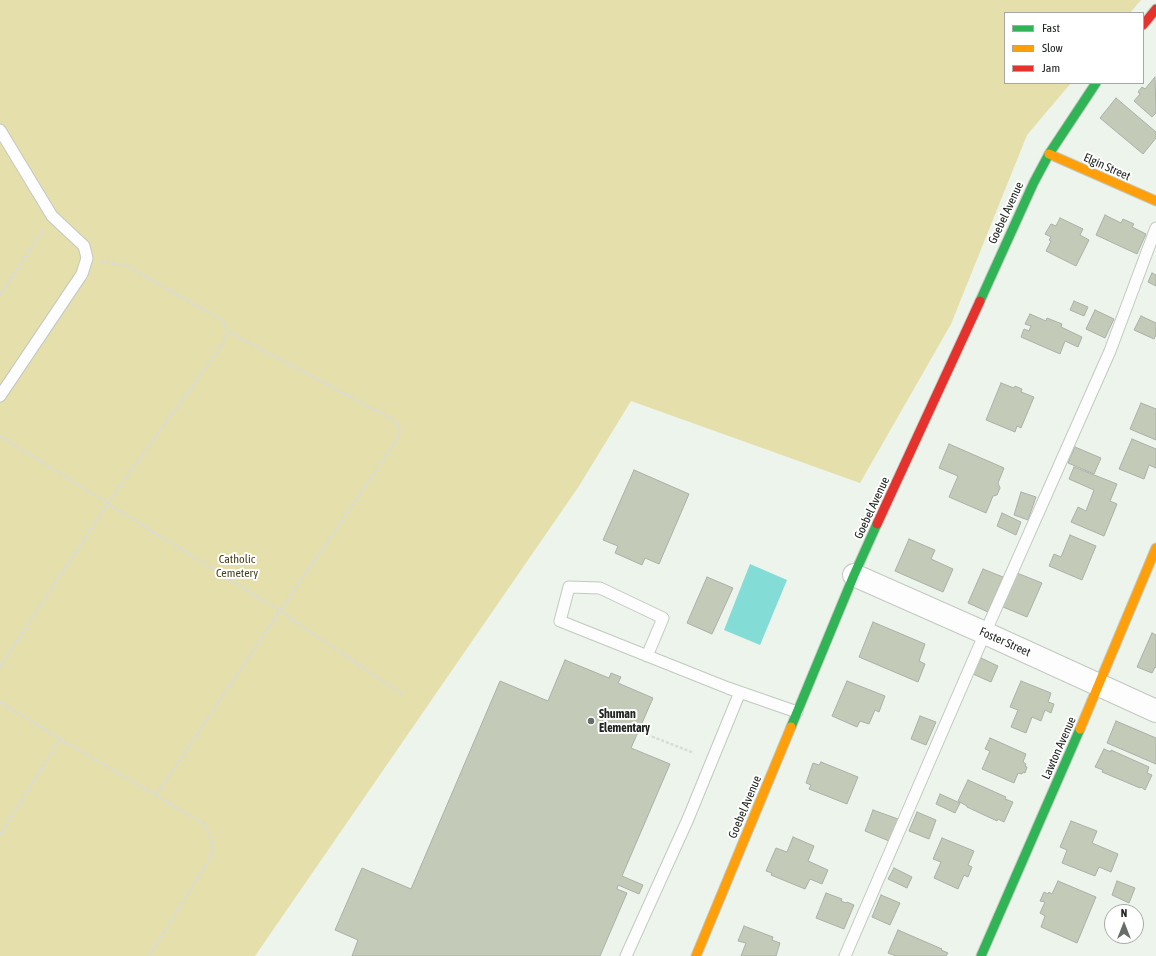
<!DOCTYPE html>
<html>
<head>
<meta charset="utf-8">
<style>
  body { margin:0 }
  #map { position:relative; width:1156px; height:956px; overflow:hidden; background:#ecf4eb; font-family:"Asap Condensed",sans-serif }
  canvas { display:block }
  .legend { position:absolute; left:1004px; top:12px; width:140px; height:72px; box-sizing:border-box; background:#fff; border:1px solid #a6a8a6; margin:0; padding:5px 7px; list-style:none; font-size:12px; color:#202620 }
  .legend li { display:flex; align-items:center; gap:8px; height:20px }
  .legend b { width:20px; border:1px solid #a6a8a6 }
  .north { position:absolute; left:1104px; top:904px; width:40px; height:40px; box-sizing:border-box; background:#fff; border:1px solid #a6a8a6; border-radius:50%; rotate:0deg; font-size:11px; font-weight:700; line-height:16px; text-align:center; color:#202620 }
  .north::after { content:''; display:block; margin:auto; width:14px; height:18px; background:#676e67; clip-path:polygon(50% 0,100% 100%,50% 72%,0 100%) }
</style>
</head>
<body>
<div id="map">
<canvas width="1156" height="956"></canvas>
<ul class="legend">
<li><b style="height:5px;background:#30b455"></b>Fast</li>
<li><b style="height:5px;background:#ff9f0a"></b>Slow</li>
<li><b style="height:5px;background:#e5322d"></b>Jam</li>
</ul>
<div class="north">N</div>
</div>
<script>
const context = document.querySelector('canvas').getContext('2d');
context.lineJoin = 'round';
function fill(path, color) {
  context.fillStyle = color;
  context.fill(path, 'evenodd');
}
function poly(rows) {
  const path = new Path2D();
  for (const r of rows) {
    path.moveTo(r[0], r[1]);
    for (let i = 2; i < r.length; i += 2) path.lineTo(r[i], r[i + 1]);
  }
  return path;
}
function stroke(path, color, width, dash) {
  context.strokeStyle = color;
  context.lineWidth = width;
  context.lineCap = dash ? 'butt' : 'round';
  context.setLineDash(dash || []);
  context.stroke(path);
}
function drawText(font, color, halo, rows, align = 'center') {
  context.font = font + ' "Asap Condensed",sans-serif';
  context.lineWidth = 4;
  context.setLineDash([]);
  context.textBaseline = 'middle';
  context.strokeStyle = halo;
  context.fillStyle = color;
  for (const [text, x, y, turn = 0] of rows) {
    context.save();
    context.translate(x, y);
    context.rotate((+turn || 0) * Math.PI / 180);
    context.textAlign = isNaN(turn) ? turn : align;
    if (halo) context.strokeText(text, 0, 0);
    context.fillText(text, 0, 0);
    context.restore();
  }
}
fill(poly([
  [0,0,1141,0,1130,13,1005,13,1005,83,1071,83,1027,135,951,324,860,483,631,401,579,486,255,956,0,956]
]), '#e5dfac');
fill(poly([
  [750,564,787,580,760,645,724,630]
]), '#84dcd6');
const building = poly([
  [1155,77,1156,113,1152,117,1134,101,1140,94,1138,92,1142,87,1145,89,1155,77],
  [1116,98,1156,132,1156,138,1143,154,1100,118,1116,98],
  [1105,215,1121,223,1123,219,1134,224,1132,227,1146,234,1137,254,1096,235,1105,215],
  [1060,218,1083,229,1080,235,1089,240,1076,266,1046,251,1051,241,1049,240,1051,237,1045,234,1051,224,1056,226,1060,218],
  [1152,273,1156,275,1156,286,1148,282,1152,273],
  [1074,301,1088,307,1084,316,1070,310,1074,301],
  [1095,310,1114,319,1105,338,1086,329,1095,310],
  [1030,314,1046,321,1047,318,1062,324,1061,327,1082,337,1078,347,1065,341,1060,354,1021,337,1024,329,1029,331,1031,326,1025,324,1030,314],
  [1141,316,1156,323,1156,335,1154,339,1134,330,1141,316],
  [1001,383,1014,388,1015,386,1022,389,1021,392,1034,397,1021,428,1017,426,1015,432,986,420,1001,383],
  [1141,403,1156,409,1156,440,1130,429,1141,403],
  [1132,439,1156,449,1156,468,1149,465,1144,479,1119,469,1132,439],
  [949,444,1004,468,998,483,1000,488,997,495,993,496,986,513,949,497,958,476,939,468,949,444],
  [1075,447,1101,458,1094,474,1068,463,1075,447],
  [1074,467,1117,484,1110,501,1117,504,1104,536,1071,522,1078,507,1086,511,1094,490,1069,479,1074,467],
  [634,470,689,494,659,564,645,558,642,565,615,553,618,546,603,540,634,470],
  [1021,492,1036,497,1028,520,1014,515,1021,492],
  [1002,513,1021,522,1016,535,997,526,1002,513],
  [1070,535,1096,546,1082,580,1049,566,1054,554,1061,557,1070,535],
  [909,539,935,550,931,559,953,569,943,592,895,571,909,539],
  [983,569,1003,577,988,612,968,603,983,569],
  [1017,573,1042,583,1027,617,1003,607,1017,573],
  [707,577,733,588,712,634,687,623,707,577],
  [873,622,925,644,919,661,925,664,918,682,859,657,873,622],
  [1152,633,1156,635,1156,668,1155,667,1152,673,1137,667,1152,633],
  [981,658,998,666,991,682,973,674,981,658],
  [565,660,609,678,611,673,621,677,618,683,653,698,631,748,670,764,622,876,643,885,639,894,618,885,617,889,627,893,600,956,352,956,358,940,335,930,362,868,411,889,500,681,548,701,565,660],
  [847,681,885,696,879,712,875,710,869,724,860,721,857,727,832,716,847,681],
  [1021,681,1051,693,1048,702,1054,704,1051,713,1045,710,1041,721,1032,717,1026,733,1011,727,1018,710,1010,707,1021,681],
  [920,716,936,722,926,745,911,739,920,716],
  [1116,721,1156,738,1156,764,1107,743,1116,721],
  [990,738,1026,754,1023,762,1026,764,1025,766,1027,767,1025,773,1023,772,1022,774,1018,773,1014,783,982,769,990,751,985,749,990,738],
  [1104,749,1111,752,1111,750,1149,767,1147,773,1152,775,1145,790,1141,787,1140,788,1102,772,1103,770,1095,767,1104,749],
  [821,762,858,777,847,804,809,789,811,785,806,783,813,763,819,765,821,762],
  [968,780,1006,797,1005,799,1013,802,1004,822,998,819,997,821,967,807,967,806,958,801,968,780],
  [940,794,960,803,955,813,936,804,940,794],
  [873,810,898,819,889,841,865,831,873,810],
  [917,812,936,820,929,839,909,831,917,812],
  [1071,821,1097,831,1092,843,1118,854,1111,872,1099,867,1095,876,1062,863,1067,850,1060,847,1071,821],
  [793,837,814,846,808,861,828,870,822,884,810,879,805,889,771,875,772,873,766,871,776,848,787,852,793,837],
  [942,838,974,851,968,865,972,867,968,877,964,875,958,889,934,878,941,862,933,859,942,838],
  [894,868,912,877,907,888,888,879,894,868],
  [1058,881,1096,897,1077,943,1041,927,1045,916,1040,913,1045,902,1040,901,1044,892,1048,894,1049,892,1052,894,1058,881],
  [1117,881,1135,888,1129,903,1112,895,1117,881],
  [826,893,842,899,841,901,846,903,847,902,854,905,844,929,816,918,826,893],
  [881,895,900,903,890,925,872,917,881,895],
  [744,926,773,937,772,940,780,943,776,956,741,956,746,943,738,941,744,926],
  [898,930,942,949,941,950,948,953,946,956,896,956,888,953,898,930]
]);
fill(building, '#c3cab7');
stroke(building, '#abb0a8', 1);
const lane = poly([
  [0,130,52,216,84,246,87,258,82,274,0,396],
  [647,656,663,618,600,588,569,587,560,621,728,688,797,712],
  [626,956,688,819,740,692],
  [845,956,985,633,1110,351,1156,228]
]);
const street = poly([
  [854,575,985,633,1156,711]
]);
const fast = poly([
  [980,301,1034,182,1049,154,1096,83],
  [791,727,854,575,877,524],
  [981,956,1080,729]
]);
const slow = poly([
  [1049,154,1156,201],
  [1080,729,1156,548],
  [696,956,791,727]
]);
const jam = poly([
  [1143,25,1156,9],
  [877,524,980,301]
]);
stroke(lane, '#c2c9c1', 13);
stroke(street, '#c2c9c1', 24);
stroke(fast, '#c2c9c1', 11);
stroke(slow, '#c2c9c1', 11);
stroke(jam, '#c2c9c1', 11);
stroke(poly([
  [0,295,44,229],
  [0,436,280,611,403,695],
  [0,667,108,503,224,342,227,331,223,321,127,266,101,261],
  [0,702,60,739,0,835],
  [638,731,694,753],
  [60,739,203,823,212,840,212,855,149,956],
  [156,795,280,611,397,440,400,429,394,420,227,331]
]), '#d9dbd9', 2.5, [3, 2]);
stroke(lane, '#fcfdfc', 11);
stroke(street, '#fcfdfc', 22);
stroke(fast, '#30b455', 9);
stroke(slow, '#ff9f0a', 9);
stroke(jam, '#e5322d', 9);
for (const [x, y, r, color] of [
  [591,721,4,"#676e67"]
]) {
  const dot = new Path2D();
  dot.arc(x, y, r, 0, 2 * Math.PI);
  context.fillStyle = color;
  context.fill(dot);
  stroke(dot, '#fff', 1.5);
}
drawText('12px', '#202620', '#fff', [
  ["Elgin Street",1107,167,24],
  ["Goebel Avenue",1006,213,-65],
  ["Goebel Avenue",872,508,-65],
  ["Foster Street",1005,642,24],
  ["Lawton Avenue",1059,748,-66],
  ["Goebel Avenue",745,807,-67]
]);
drawText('12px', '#463f19', '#fff', [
  ["Catholic",237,559],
  ["Cemetery",237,573]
]);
drawText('bold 12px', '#202620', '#fff', [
  ["Shuman",599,714],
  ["Elementary",599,728]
], 'left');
</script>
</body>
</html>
